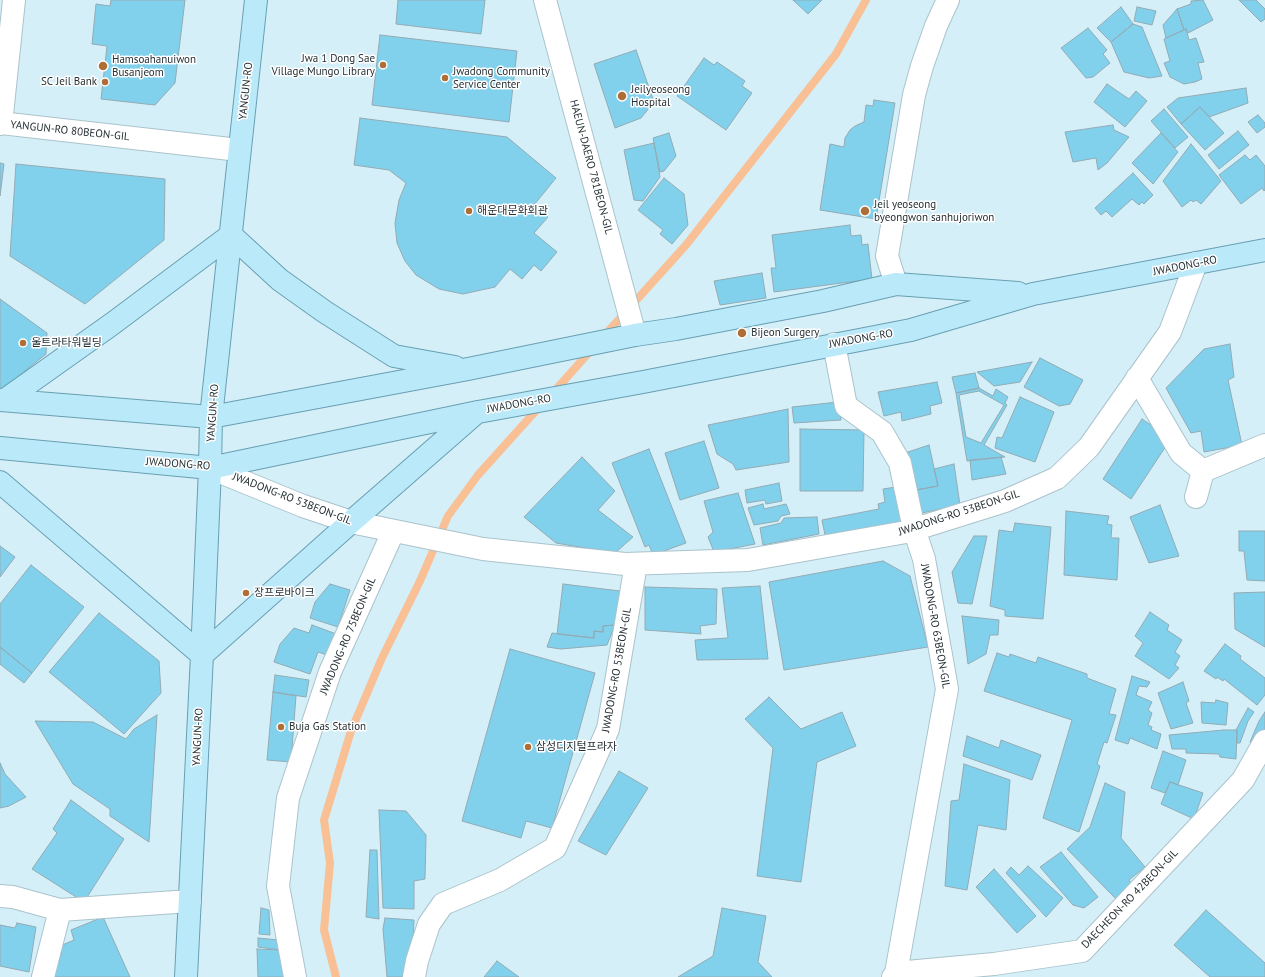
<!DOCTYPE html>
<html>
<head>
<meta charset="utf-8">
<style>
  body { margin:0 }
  canvas { display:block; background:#d4eff8 }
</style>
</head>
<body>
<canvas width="1265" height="977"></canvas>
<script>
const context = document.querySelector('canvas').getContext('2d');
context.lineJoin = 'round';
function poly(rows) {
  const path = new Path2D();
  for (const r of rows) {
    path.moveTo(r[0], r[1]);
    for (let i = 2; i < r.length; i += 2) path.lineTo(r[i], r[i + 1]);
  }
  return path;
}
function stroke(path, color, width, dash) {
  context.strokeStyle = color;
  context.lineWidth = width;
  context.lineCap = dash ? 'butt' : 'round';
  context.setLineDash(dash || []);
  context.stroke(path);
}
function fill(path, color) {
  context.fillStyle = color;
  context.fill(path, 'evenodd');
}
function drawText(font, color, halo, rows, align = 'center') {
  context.font = font + ' "PT Sans","Noto Sans KR",sans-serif';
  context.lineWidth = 3;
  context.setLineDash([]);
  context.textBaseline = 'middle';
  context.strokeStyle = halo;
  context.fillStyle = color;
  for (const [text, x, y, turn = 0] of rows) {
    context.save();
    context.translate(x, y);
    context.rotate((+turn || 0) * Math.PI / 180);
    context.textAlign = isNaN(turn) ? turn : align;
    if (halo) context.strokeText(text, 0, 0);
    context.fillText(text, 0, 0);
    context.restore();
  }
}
stroke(poly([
  [604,336,686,245,836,54,866,0],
  [552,394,592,349],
  [336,977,324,930,330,863,324,820,351,731,382,658,420,581,448,516,478,475,541,405]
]), '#f8c094', 8);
const building = poly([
  [111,0,185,0,175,83,155,105,101,99,107,46,92,44,96,4,110,6,111,0],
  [398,0,485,0,481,34,396,24,398,0],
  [793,0,822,0,808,14,793,0],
  [1203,0,1213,20,1188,33,1186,29,1184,30,1177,9,1191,4,1191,1,1203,0],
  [1239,0,1256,0,1265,9,1265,19,1261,22,1239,0],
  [1121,7,1133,24,1111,42,1097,28,1121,7],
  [1137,7,1156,11,1152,25,1134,21,1137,7],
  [1177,9,1184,30,1166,38,1163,25,1177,9],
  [1133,24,1142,27,1162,76,1149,78,1124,72,1111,42,1133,24],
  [1088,28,1107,50,1103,54,1110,63,1093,77,1086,78,1061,48,1088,28],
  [1186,29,1189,40,1196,38,1204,62,1198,63,1202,79,1195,82,1184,84,1170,77,1164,63,1170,61,1164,39,1186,29],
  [380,35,517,51,509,122,372,105,380,35],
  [636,50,654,102,641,118,615,128,594,64,636,50],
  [704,58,714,65,717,62,745,81,742,86,752,93,726,130,677,96,704,58],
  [1107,84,1129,99,1136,91,1147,101,1125,127,1094,102,1107,84],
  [1246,88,1248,103,1209,117,1200,107,1181,124,1167,107,1178,98,1246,88],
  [874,100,895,103,876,219,820,210,830,144,844,147,845,138,850,130,855,126,864,122,866,105,873,106,874,100],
  [1200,107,1224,133,1205,150,1181,124,1200,107],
  [1164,109,1188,137,1175,148,1151,121,1164,109],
  [1258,115,1265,123,1265,127,1257,133,1248,122,1258,115],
  [360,118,507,137,556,178,534,205,548,217,534,233,557,252,541,271,534,265,522,279,510,269,495,287,463,294,439,289,416,275,405,261,397,243,395,223,399,200,406,183,389,170,354,165,360,118],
  [1113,125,1114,130,1129,137,1107,163,1098,170,1096,158,1073,162,1065,132,1113,125],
  [1238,131,1249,145,1219,169,1208,155,1238,131],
  [669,133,676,156,664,171,660,172,653,138,669,133],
  [1161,133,1178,152,1153,184,1132,163,1161,133],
  [654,143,660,177,643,201,634,200,624,150,654,143],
  [1191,144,1221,181,1201,204,1196,200,1193,202,1191,200,1182,207,1163,181,1191,144],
  [1245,155,1250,160,1256,155,1265,166,1265,190,1264,191,1262,188,1241,204,1219,175,1245,155],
  [0,163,4,164,0,196,0,163],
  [16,164,165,179,164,240,85,304,10,256,16,164],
  [1133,173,1153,195,1144,204,1142,202,1139,205,1132,199,1112,217,1106,211,1101,215,1095,208,1133,173],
  [664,178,684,194,688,225,672,244,660,234,663,230,638,210,664,178],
  [850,225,851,236,861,235,862,245,868,244,872,279,774,292,771,268,776,268,772,235,850,225],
  [762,273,766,298,720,305,714,281,762,273],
  [0,299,47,333,46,354,0,391,0,299],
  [1230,344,1234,377,1228,380,1242,445,1204,452,1201,431,1191,433,1166,388,1204,349,1230,344],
  [1040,358,1083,380,1070,404,1059,406,1024,387,1040,358],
  [1032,362,1020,382,994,386,977,372,1032,362],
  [975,373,979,388,956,393,952,377,975,373],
  [937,382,942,403,930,406,931,414,902,421,901,412,884,416,878,392,937,382],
  [979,388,993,396,996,389,1008,397,1005,403,1007,405,984,445,1005,457,967,461,956,393,979,388],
  [979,391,1004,405,981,443,966,437,959,395,979,391],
  [1020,397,1054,412,1035,462,995,448,997,437,1002,438,1020,397],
  [838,402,841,420,794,423,792,407,838,402],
  [788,409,789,462,736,470,733,464,717,454,708,425,788,409],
  [1142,419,1157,429,1168,443,1131,499,1103,479,1142,419],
  [800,429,864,430,863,491,800,491,800,429],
  [704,441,719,488,680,500,665,453,704,441],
  [929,445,938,486,916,490,905,453,929,445],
  [649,449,686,543,653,555,649,545,645,547,612,463,649,449],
  [582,457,615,491,598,510,633,537,615,553,556,543,524,517,582,457],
  [1001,457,1006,474,972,480,970,460,1001,457],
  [954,464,960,505,922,513,916,490,938,486,934,469,954,464],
  [779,483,782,501,766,504,765,500,747,503,745,490,779,483],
  [896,487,902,522,825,535,822,520,879,509,878,504,885,502,883,489,896,487],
  [738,493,755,544,714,552,708,537,713,532,704,501,738,493],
  [763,504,764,509,786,504,790,514,781,516,778,521,754,525,748,508,763,504],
  [1160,505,1179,556,1149,563,1130,517,1160,505],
  [1066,511,1109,516,1107,524,1112,525,1111,538,1119,538,1117,580,1064,575,1066,511],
  [817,517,819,534,763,545,760,528,781,523,784,518,817,517],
  [1015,523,1051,527,1043,619,1005,616,1005,610,990,606,999,530,1013,532,1015,523],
  [1239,531,1265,531,1265,581,1247,580,1244,551,1239,551,1239,531],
  [974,536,987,536,972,604,958,603,952,572,974,536],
  [0,546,15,557,0,577,0,546],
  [883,561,910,576,928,647,784,670,769,582,883,561],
  [31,565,84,607,32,673,0,647,0,604,31,565],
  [330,584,350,590,338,627,310,618,315,602,330,584],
  [563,584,620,591,615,625,603,626,603,632,594,631,594,638,557,634,563,584],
  [760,586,768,659,697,660,695,640,728,638,722,588,760,586],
  [645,587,717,589,716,624,700,626,701,634,645,630,645,587],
  [1265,592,1265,647,1235,629,1234,593,1265,592],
  [1150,612,1169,625,1167,630,1182,640,1175,652,1180,656,1175,665,1179,668,1169,679,1135,656,1143,643,1135,636,1150,612],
  [99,613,159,661,161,693,124,734,49,672,99,613],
  [962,616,999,620,998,635,990,635,986,654,968,664,962,616],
  [312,625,339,635,335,645,331,644,327,655,318,652,310,674,274,662,280,644,294,628,309,633,312,625],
  [615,625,607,645,561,649,547,647,552,633,594,638,594,631,603,632,603,626,615,625],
  [1225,644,1241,656,1240,659,1265,678,1265,695,1257,705,1224,679,1223,681,1217,677,1216,679,1204,671,1225,644],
  [0,647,32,673,24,683,0,664,0,647],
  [510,649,595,673,552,828,526,821,521,838,462,821,510,649],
  [997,653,1009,657,1010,654,1036,663,1038,657,1087,674,1087,678,1116,689,1109,714,1116,715,1107,743,1104,742,1097,764,1100,766,1079,832,1043,818,1072,720,984,691,997,653],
  [275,675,309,680,306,697,273,692,275,675],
  [1132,676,1150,682,1147,687,1139,686,1136,695,1152,702,1148,710,1152,713,1148,725,1152,727,1151,730,1161,734,1157,749,1130,738,1128,744,1115,740,1132,676],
  [1183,682,1189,701,1186,703,1193,723,1171,729,1158,693,1183,682],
  [273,692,296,696,291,762,267,760,273,692],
  [769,697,801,729,842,712,856,746,817,762,801,882,757,876,773,748,745,719,769,697],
  [1216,700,1228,703,1226,725,1202,723,1201,702,1215,703,1216,700],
  [1248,708,1254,712,1248,721,1240,743,1237,743,1237,730,1236,730,1248,708],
  [1265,712,1265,731,1256,745,1250,742,1259,721,1265,712],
  [157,715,149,842,110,816,110,809,73,784,35,721,93,722,126,739,134,729,157,715],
  [1224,730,1237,730,1236,759,1220,757,1219,754,1186,753,1186,749,1172,749,1169,735,1224,730],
  [967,736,999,748,1001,740,1041,755,1032,780,963,756,967,736],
  [1163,751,1186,760,1178,785,1170,782,1165,793,1151,788,1163,751],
  [0,763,5,774,26,797,9,806,0,808,0,763],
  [964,764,1010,780,1006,830,978,825,967,890,945,886,951,801,959,800,964,764],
  [619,771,648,788,606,855,578,841,619,771],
  [1170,782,1203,793,1194,819,1161,804,1170,782],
  [1105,783,1125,792,1121,838,1145,867,1129,880,1131,883,1116,899,1067,849,1090,827,1105,783],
  [71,800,124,839,84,902,32,869,57,833,53,829,71,800],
  [379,810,406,811,426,835,425,879,414,881,414,909,383,908,379,810],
  [370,850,377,850,379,919,366,917,370,850],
  [1061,852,1098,897,1084,908,1073,905,1040,867,1061,852],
  [1028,866,1063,898,1046,917,1006,873,1011,867,1019,875,1028,866],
  [994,869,1036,916,1017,933,976,887,994,869],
  [261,908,269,910,270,935,259,934,261,908],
  [722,908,766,916,758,962,772,977,678,977,713,956,722,908],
  [1206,910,1265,963,1265,977,1210,977,1174,945,1206,910],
  [103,917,130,977,50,977,52,964,60,961,57,956,62,954,60,946,74,940,71,930,103,917],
  [385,918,414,920,412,962,406,977,387,977,383,929,385,918],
  [17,923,36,927,29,972,0,966,0,925,15,928,17,923],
  [258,938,279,940,280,950,258,947,258,938],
  [257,949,280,950,286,977,258,977,257,949],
  [497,961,519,977,484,977,497,961]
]);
fill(building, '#82d1ec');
stroke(building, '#92abb4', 1);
const minor = poly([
  [545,0,635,335],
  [0,123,239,150],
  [1,124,14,0],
  [896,284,887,256,914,95,922,66,936,26,948,0],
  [834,344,846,406,882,432,900,463,914,529,924,559,947,689,896,973,893,977],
  [1137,378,1181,453,1203,471,1196,497],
  [210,468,303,506,351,522,483,549,625,564,748,560,906,532,1005,501,1057,478,1089,447,1170,332,1196,263],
  [1203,471,1265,445],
  [0,896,13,897,60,910,190,901],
  [896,973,994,964,1082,951,1243,780,1265,741],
  [43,977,60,910],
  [295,977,278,886,288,798,330,672,393,532],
  [414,977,417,961,429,924,443,904,500,880,555,848,608,729,636,564]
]);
const major = poly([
  [0,400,211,417,468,369,635,335,676,329,823,301,896,284,1018,293],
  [5,400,112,324,231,235,280,280,325,312,394,356,455,367],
  [0,448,210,468,478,412,643,382,911,330,1033,294,1265,250],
  [0,482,202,655,351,522,477,412],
  [186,977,202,655,210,468,211,417,256,0]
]);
stroke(minor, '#aac3cc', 24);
stroke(major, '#689fb2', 24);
stroke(minor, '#fff', 22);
stroke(major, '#baeafa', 22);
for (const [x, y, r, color] of [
  [383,65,4,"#ae6e36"],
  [103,66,5,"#ae6e36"],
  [445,78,4,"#ae6e36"],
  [105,82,4,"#ae6e36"],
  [622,96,5,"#ae6e36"],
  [469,211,4,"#ae6e36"],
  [865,211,5,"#ae6e36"],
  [742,333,5,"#ae6e36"],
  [23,343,4,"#ae6e36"],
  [246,593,4,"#ae6e36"],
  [281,727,4,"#ae6e36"],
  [528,747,4,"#ae6e36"]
]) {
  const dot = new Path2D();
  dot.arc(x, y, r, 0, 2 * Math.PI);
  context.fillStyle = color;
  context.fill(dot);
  stroke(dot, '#fff', 1.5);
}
drawText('11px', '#252f33', '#fff', [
  ["Jwa 1 Dong Sae",375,59,"right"],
  ["Village Mungo Library",375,72,"right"],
  ["Hamsoahanuiwon",112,60],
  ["Busanjeom",112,73],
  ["Jwadong Community",453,72],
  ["Service Center",453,85],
  ["SC Jeil Bank",97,82,"right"],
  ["Jeilyeoseong",631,90],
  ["Hospital",631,103],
  ["Jeil yeoseong",874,205],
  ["byeongwon sanhujoriwon",874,218],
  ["해운대문화회관",477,211],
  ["Bijeon Surgery",751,333],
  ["울트라타워빌딩",31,343],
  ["장프로바이크",254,593],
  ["Buja Gas Station",289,727],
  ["삼성디지털프라자",536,747]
], 'left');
drawText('11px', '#252f33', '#fff', [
  ["YANGUN-RO",246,91,-84],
  ["YANGUN-RO 80BEON-GIL",70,131,6],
  ["HAEUN-DAERO 781BEON-GIL",591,167,75],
  ["JWADONG-RO",1185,266,-11],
  ["JWADONG-RO",861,339,-10],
  ["JWADONG-RO",519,404,-10],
  ["YANGUN-RO",213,413,-86],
  ["JWADONG-RO",178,464,4],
  ["JWADONG-RO 53BEON-GIL",292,499,21],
  ["JWADONG-RO 53BEON-GIL",959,513,-18],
  ["JWADONG-RO 63BEON-GIL",935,626,80],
  ["JWADONG-RO 75BEON-GIL",348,636,-67],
  ["JWADONG-RO 53BEON-GIL",617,670,-80],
  ["YANGUN-RO",198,737,-87],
  ["DAECHEON-RO 42BEON-GIL",1130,899,-46]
]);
</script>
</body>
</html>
